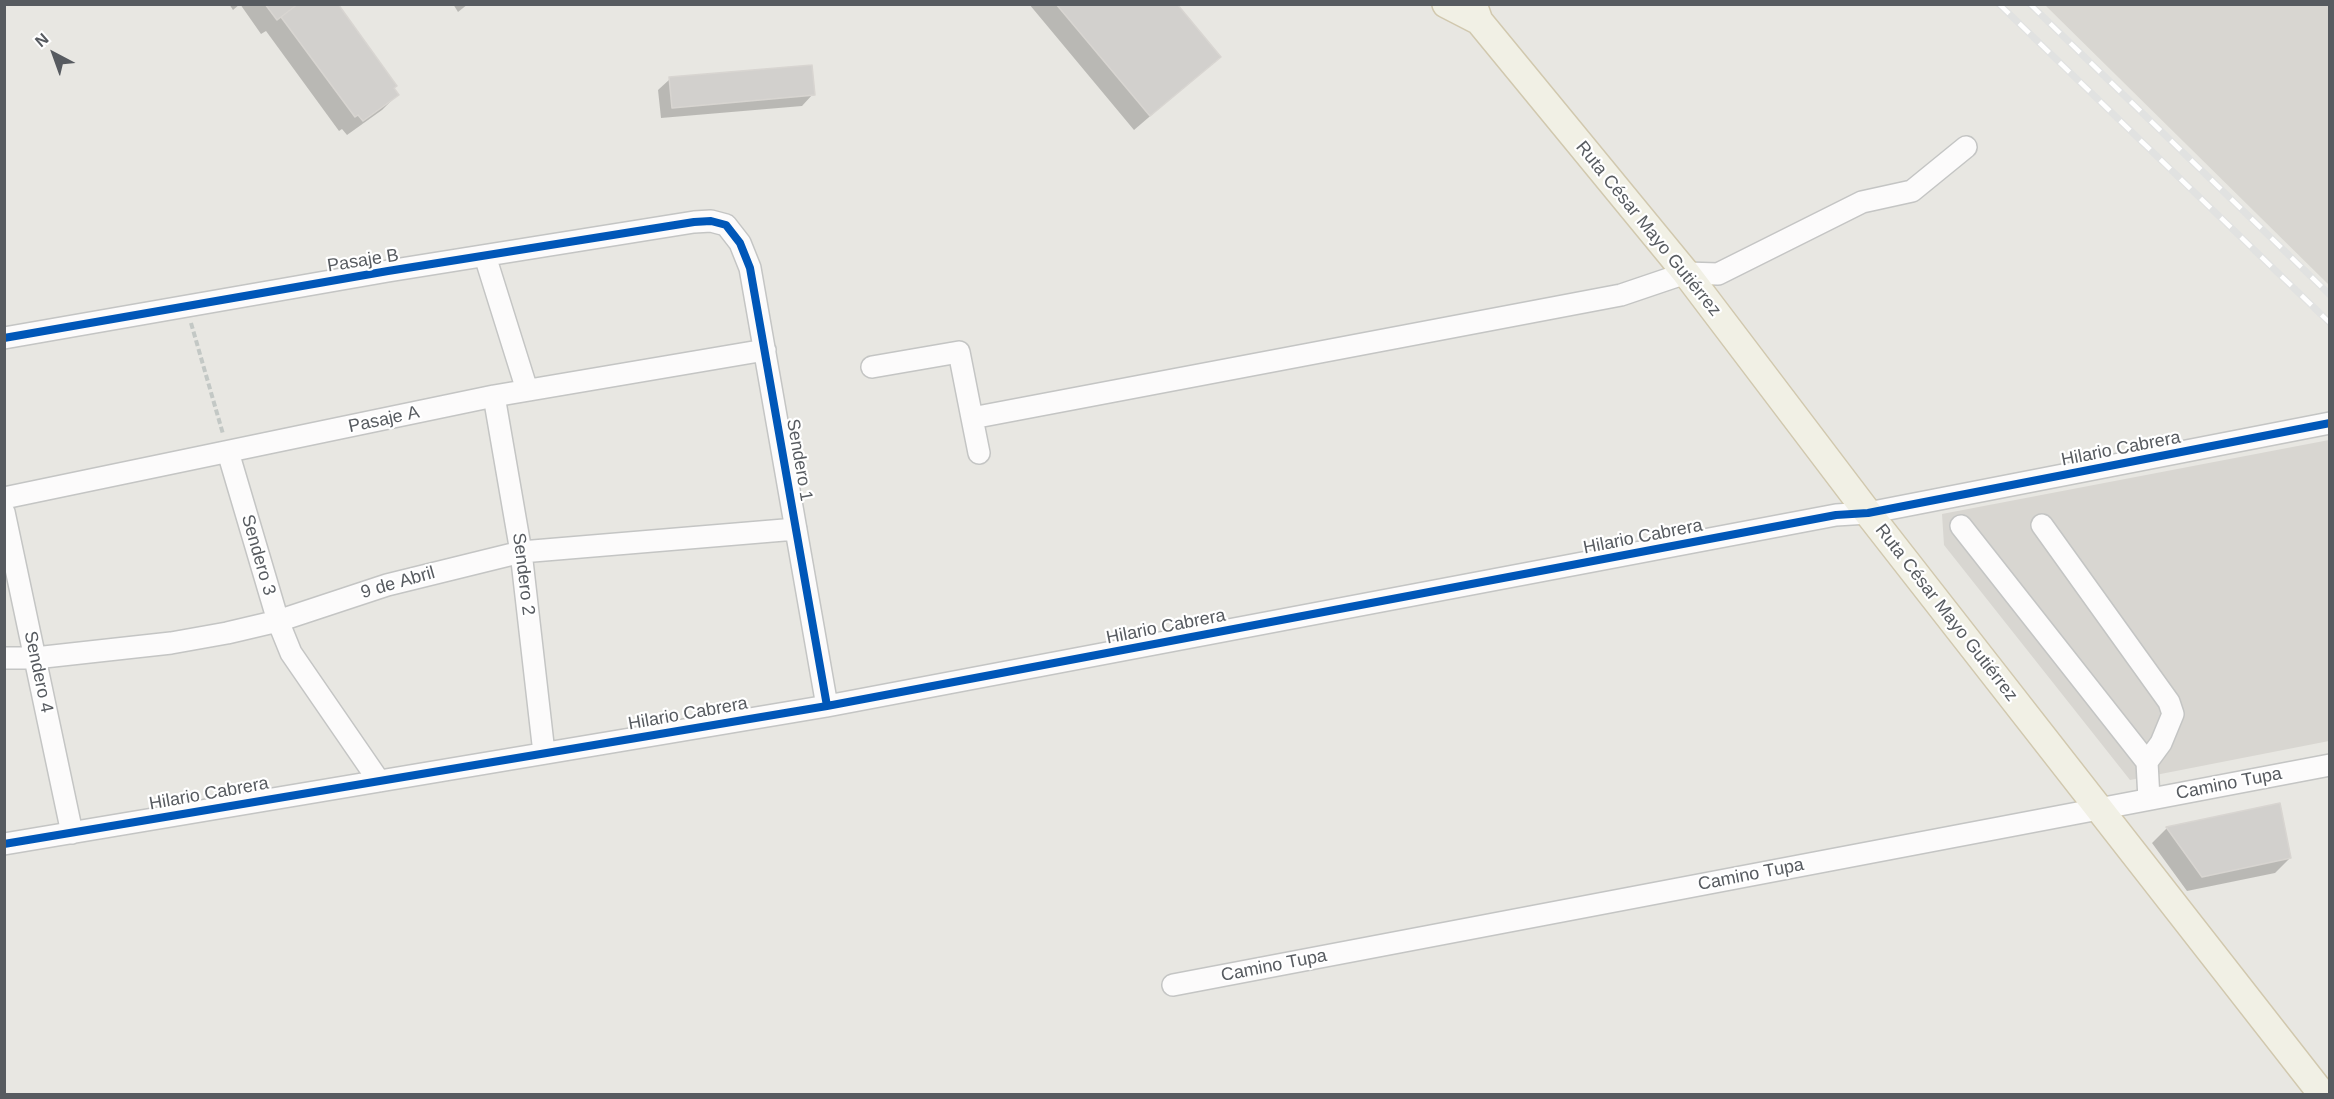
<!DOCTYPE html>
<html>
<head>
<meta charset="utf-8">
<style>
  body { margin:0 }
  #map { position:relative; width:2334px; height:1099px; overflow:hidden; background:#e8e7e2; font-family:Helvetica,sans-serif }
  canvas { display:block }
  .frame { position:absolute; inset:0; border:6px solid #575b60; pointer-events:none }
  .north { position:absolute; left:24px; top:24px; width:60px; height:60px; -webkit-text-stroke:4px #fff; paint-order:stroke; rotate:319deg; font-size:16px; font-weight:700; line-height:24px; text-align:center; color:#575b60 }
  .north::after { content:''; display:block; margin:auto; width:21px; height:27px; background:#575b60; clip-path:polygon(50% 0,100% 100%,50% 72%,0 100%) }
</style>
</head>
<body>
<div id="map">
<canvas width="2334" height="1099"></canvas>
<div class="frame"></div>
<div class="north">N</div>
</div>
<script>
const context = document.querySelector('canvas').getContext('2d');
context.lineJoin = 'round';
function fill(path, color) {
  context.fillStyle = color;
  context.fill(path, 'evenodd');
}
function poly(rows) {
  const path = new Path2D();
  for (const r of rows) {
    path.moveTo(r[0], r[1]);
    for (let i = 2; i < r.length; i += 2) path.lineTo(r[i], r[i + 1]);
  }
  return path;
}
function stroke(path, color, width, dash) {
  context.strokeStyle = color;
  context.lineWidth = width;
  context.lineCap = dash ? 'butt' : 'round';
  context.setLineDash(dash || []);
  context.stroke(path);
}
function drawText(font, color, halo, rows, align = 'center') {
  context.font = font + ' Helvetica,sans-serif';
  context.lineWidth = 4.5;
  context.setLineDash([]);
  context.textBaseline = 'middle';
  context.strokeStyle = halo;
  context.fillStyle = color;
  for (const [text, x, y, turn = 0] of rows) {
    context.save();
    context.translate(x, y);
    context.rotate((+turn || 0) * Math.PI / 180);
    context.textAlign = isNaN(turn) ? turn : align;
    if (halo) context.strokeText(text, 0, 0);
    context.fillText(text, 0, 0);
    context.restore();
  }
}
fill(poly([
  [2045,5,2329,5,2329,285],
  [2329,440,2329,741,2130,780,1944,545,1942,514]
]), '#d8d6d1');
fill(poly([
  [229,4,240,4,233,10],
  [240,4,336,4,397,95,382,110,347,135,342,129,339,131,266,31,261,34],
  [453,4,468,4,458,12],
  [1029,4,1175,4,1219,57,1134,130],
  [670,79,813,94,802,106,661,118,658,90],
  [2167,828,2290,858,2275,873,2187,891,2152,843]
]), '#0003');
const building = poly([
  [265,4,298,4,277,20,265,4],
  [298,4,338,4,397,86,394,88,399,95,363,121,358,115,355,117,281,17,298,4],
  [1056,4,1177,4,1221,57,1150,116,1056,4],
  [812,65,815,95,672,108,669,77,812,65],
  [2280,803,2291,858,2202,877,2166,827,2280,803]
]);
fill(building, '#d2d0cd');
stroke(building, '#d8d5d1', 1.5);
const minor = poly([
  [485,256,527,390],
  [4,338,388,271,694,222,711,221,726,225,740,243,750,268,827,706],
  [872,367,959,352,972,418],
  [494,396,521,552,544,753],
  [228,452,278,621,291,653,379,781],
  [979,453,972,418,1621,295,1686,273,1718,274,1862,202,1912,191,1966,147],
  [4,498,494,396,765,350],
  [4,512,72,833],
  [2042,525,2169,702,2173,714,2161,743,2147,762,2149,799],
  [1961,526,2147,762],
  [4,658,35,658,171,643,227,633,278,621,387,585,521,552,796,529],
  [4,844,827,706,1836,515,1868,513,2330,423],
  [1173,985,2330,765]
]);
const major = poly([
  [1446,4,1479,21],
  [1473,4,1479,21,1686,273,1868,513,2322,1094]
]);
stroke(minor, '#c4c5c4', 24);
stroke(major, '#d1c8ae', 30);
stroke(poly([
  [191,323,223,434]
]), '#c3c8c5', 4, [6, 3]);
stroke(minor, '#fcfbfb', 21);
stroke(major, '#f1f0e5', 27);
const rail = poly([
  [1999,4,2330,323],
  [2030,4,2330,295]
]);
stroke(rail, '#e1e2e1', 7);
stroke(rail, '#fff', 4.5, [14]);
stroke(poly([
  [4,338,388,271,694,222,711,221,726,225,740,243,750,268,827,706],
  [4,844,827,706,1836,515,1868,513,2330,423]
]), '#0057b8', 8);
drawText('18px', '#575b60', '#fff', [
  ["Ruta César Mayo Gutiérrez",1648,229,51],
  ["Pasaje B",363,261,-9],
  ["Pasaje A",384,420,-12],
  ["Hilario Cabrera",2121,449,-11],
  ["Sendero 1",799,460,80],
  ["Hilario Cabrera",1643,537,-11],
  ["Sendero 3",258,555,74],
  ["Sendero 2",523,574,83],
  ["9 de Abril",398,583,-16],
  ["Ruta César Mayo Gutiérrez",1946,613,52],
  ["Hilario Cabrera",1166,627,-11],
  ["Sendero 4",38,672,78],
  ["Hilario Cabrera",688,714,-10],
  ["Camino Tupa",2229,784,-11],
  ["Hilario Cabrera",209,794,-10],
  ["Camino Tupa",1751,875,-11],
  ["Camino Tupa",1274,966,-11]
]);
</script>
</body>
</html>
